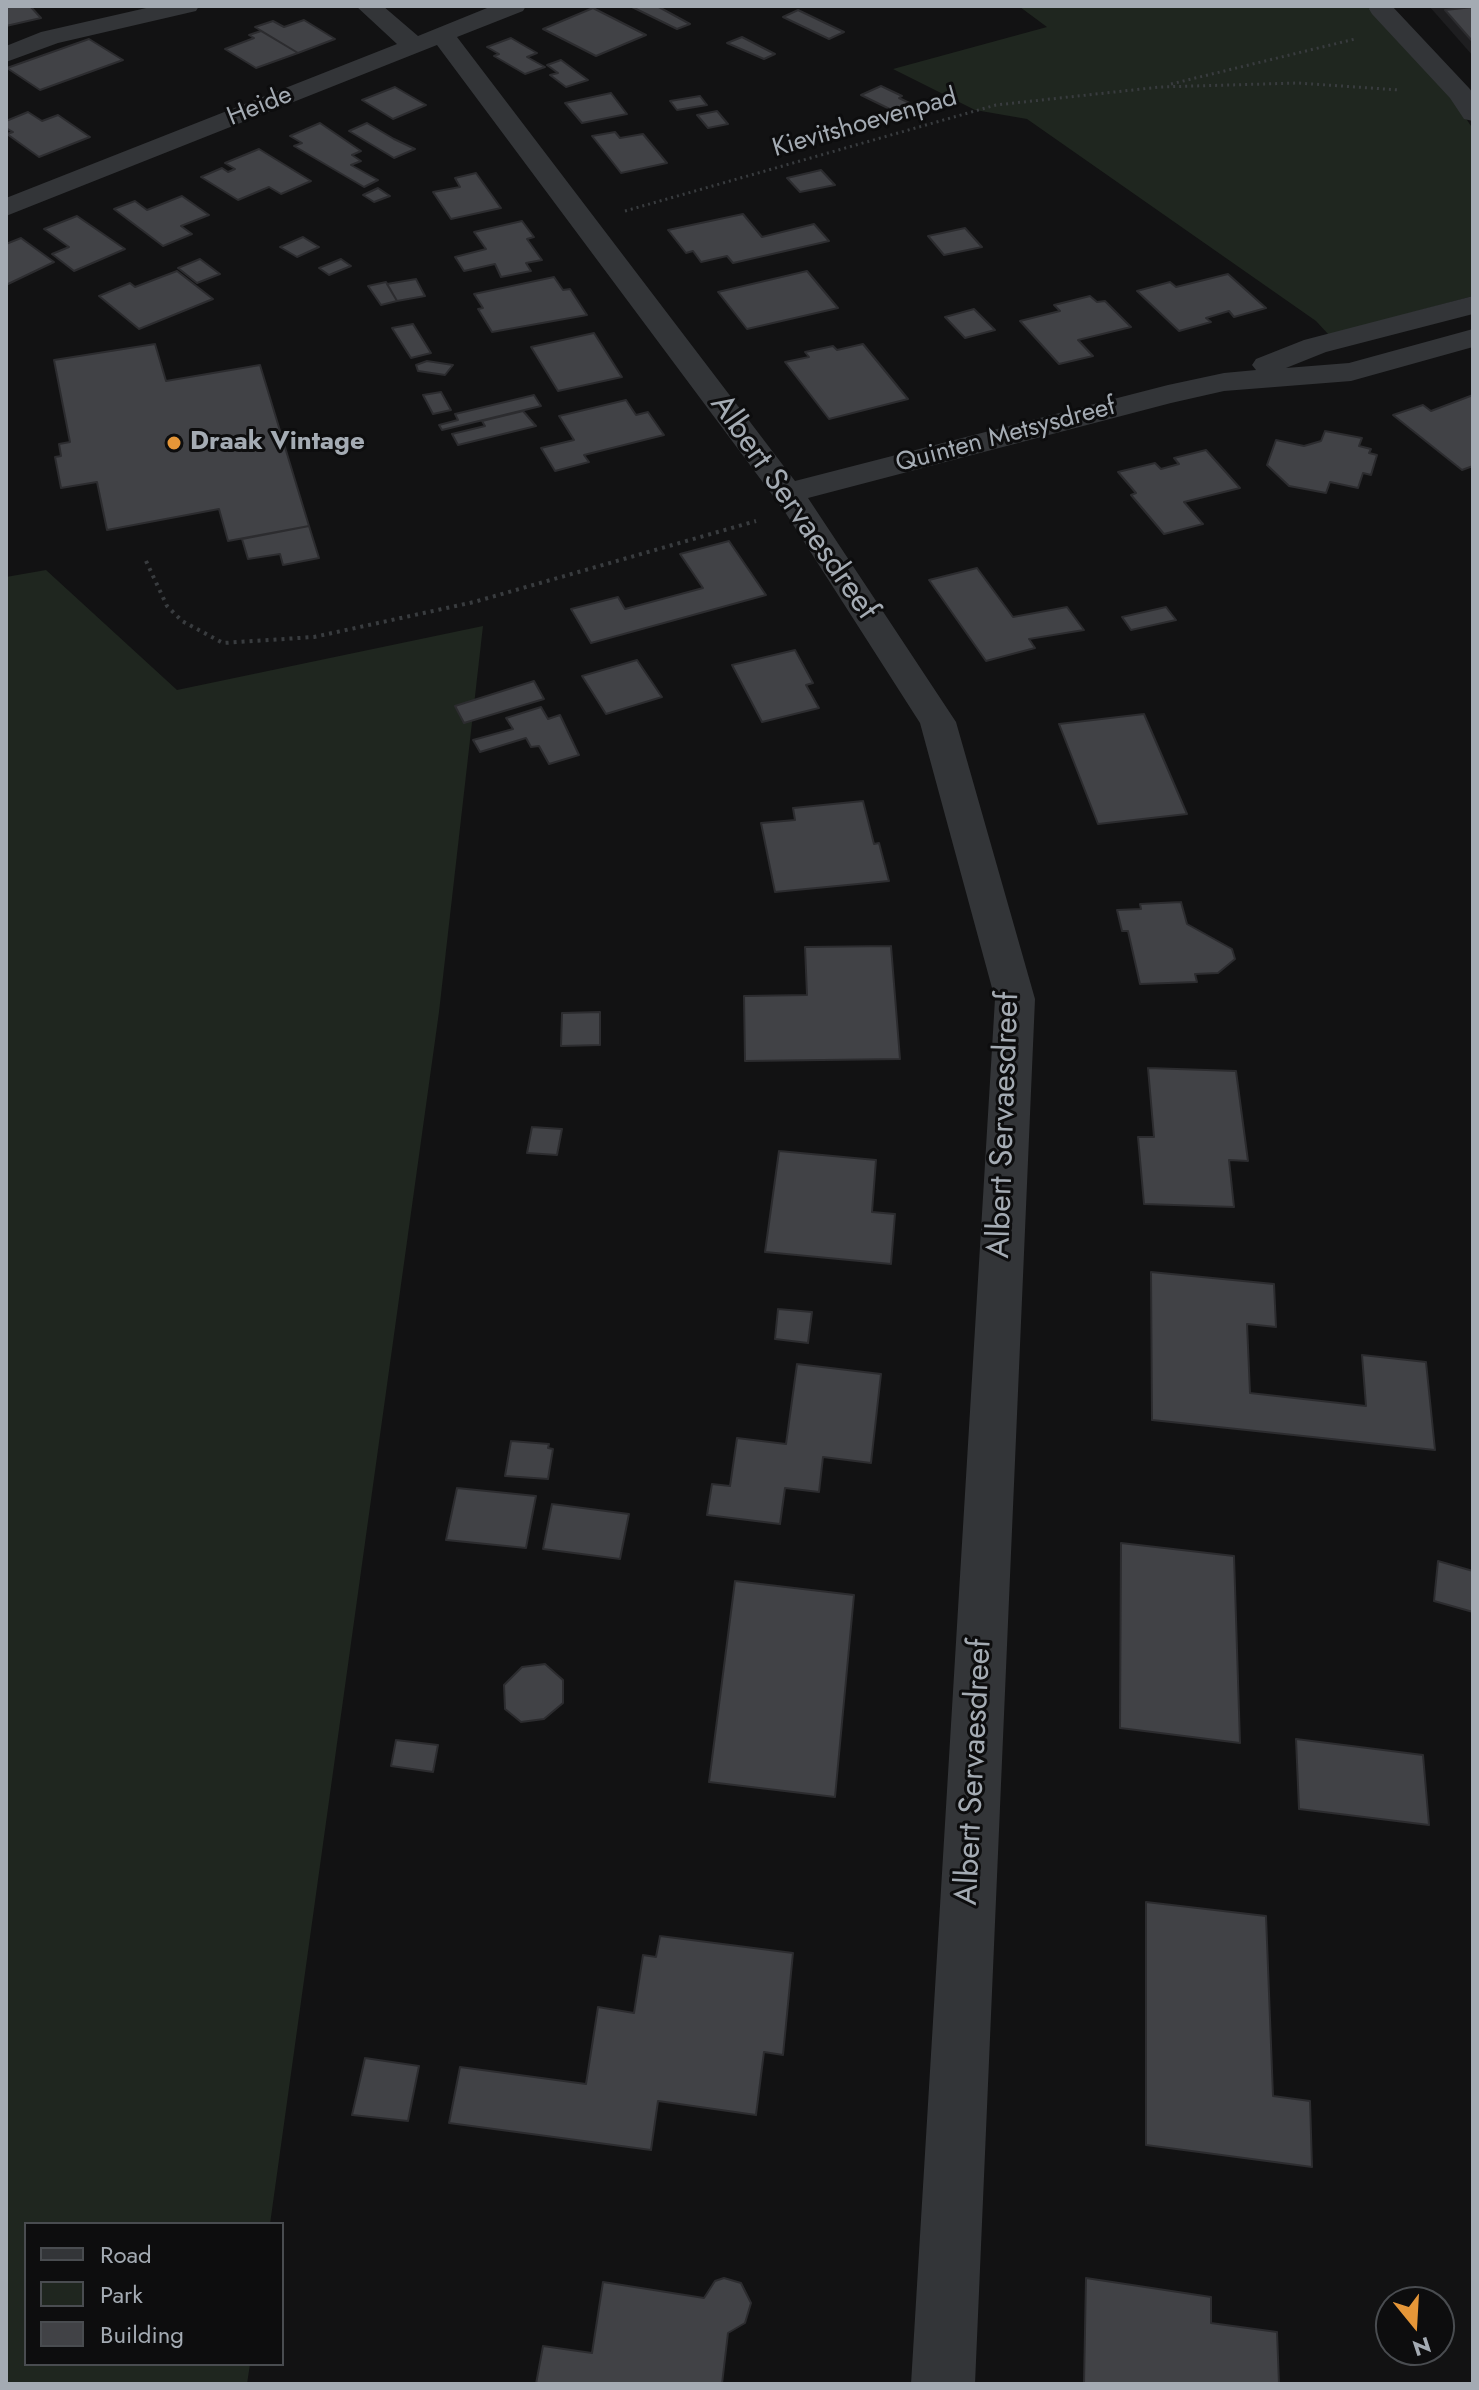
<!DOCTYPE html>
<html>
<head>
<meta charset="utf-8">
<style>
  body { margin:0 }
  #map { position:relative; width:1479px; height:2390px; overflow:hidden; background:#121213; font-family:Jost,sans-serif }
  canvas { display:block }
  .frame { position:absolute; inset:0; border:8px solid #a4abb3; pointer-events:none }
  .legend { position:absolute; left:24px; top:2222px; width:260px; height:144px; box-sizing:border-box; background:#0d0d0e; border:2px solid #494c50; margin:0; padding:10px 14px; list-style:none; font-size:24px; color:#a4abb3 }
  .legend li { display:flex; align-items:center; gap:16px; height:40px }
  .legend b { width:40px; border:2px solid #494c50 }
  .north { position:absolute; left:1375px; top:2286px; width:80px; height:80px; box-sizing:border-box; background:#0d0d0e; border:2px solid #494c50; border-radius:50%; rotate:162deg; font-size:22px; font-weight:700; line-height:32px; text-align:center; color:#a4abb3 }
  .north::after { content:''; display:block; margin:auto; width:28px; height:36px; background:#e59638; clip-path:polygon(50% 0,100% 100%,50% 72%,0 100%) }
</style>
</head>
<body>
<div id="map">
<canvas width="1479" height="2390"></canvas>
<div class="frame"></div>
<ul class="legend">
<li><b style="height:10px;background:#333538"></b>Road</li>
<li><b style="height:22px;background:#1f261f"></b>Park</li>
<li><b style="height:22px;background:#414246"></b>Building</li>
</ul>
<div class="north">N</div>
</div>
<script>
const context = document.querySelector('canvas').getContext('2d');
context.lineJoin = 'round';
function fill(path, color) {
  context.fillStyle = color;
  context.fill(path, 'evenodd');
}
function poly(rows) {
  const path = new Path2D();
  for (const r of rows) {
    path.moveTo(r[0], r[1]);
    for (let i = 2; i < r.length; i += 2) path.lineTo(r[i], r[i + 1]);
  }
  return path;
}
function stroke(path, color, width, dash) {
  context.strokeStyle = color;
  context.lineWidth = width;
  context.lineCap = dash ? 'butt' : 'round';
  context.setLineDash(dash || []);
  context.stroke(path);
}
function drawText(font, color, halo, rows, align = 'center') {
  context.font = font + ' Jost,sans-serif';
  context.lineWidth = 6;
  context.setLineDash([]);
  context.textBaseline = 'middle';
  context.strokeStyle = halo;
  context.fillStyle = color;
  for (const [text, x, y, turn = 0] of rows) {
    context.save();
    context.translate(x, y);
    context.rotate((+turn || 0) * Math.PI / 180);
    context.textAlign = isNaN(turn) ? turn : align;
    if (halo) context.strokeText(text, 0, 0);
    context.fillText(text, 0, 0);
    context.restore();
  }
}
fill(poly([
  [1429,6,1473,6,1473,56]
]), '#1e1e20');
fill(poly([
  [1023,6,1369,6,1449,93,1473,129,1473,296,1329,335,1316,321,1027,119,975,110,893,69,1047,27,1020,7],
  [46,570,177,690,483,626,439,1012,270,2224,26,2224,26,2364,250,2364,247,2384,6,2384,6,577]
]), '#1f261f');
const building = poly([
  [6,6,30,6,41,18,6,26,6,6],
  [630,6,657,6,690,24,677,29,630,6],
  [1473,7,1473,42,1445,10,1473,7],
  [593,8,646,35,596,56,543,29,593,8],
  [798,10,844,32,829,39,783,17,798,10],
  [304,20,335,39,298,53,255,27,273,21,284,27,304,20],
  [261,31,298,53,256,68,225,49,254,38,249,35,261,31],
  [742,37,775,54,764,59,727,43,742,37],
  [511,38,537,53,527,57,545,67,525,74,494,56,499,54,487,47,511,38],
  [89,39,123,60,40,90,7,68,89,39],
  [561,60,588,80,566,87,550,75,558,73,547,65,561,60],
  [881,86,902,96,899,98,920,108,904,116,861,95,881,86],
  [395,87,426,105,393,119,362,100,395,87],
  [611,93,627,114,582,123,565,103,611,93],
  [700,96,707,105,677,110,670,101,700,96],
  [717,111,728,124,708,128,697,115,717,111],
  [28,112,42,121,58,115,90,137,39,157,7,134,13,132,6,128,6,121,28,112],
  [320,123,361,151,352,155,361,161,351,165,378,180,364,187,294,146,302,143,290,136,320,123],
  [367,123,394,139,415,149,394,158,349,131,367,123],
  [615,132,620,138,643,134,667,163,621,173,592,136,615,132],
  [259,149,311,181,281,194,269,187,238,200,201,177,222,168,228,172,235,169,225,163,259,149],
  [821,170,835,185,800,192,787,178,821,170],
  [476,173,501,208,451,219,433,192,460,187,455,178,476,173],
  [378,188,390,196,374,202,363,195,378,188],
  [182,196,209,215,181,226,192,234,163,246,114,209,135,201,147,210,182,196],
  [743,214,762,237,814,224,829,241,733,263,727,256,701,262,693,251,686,253,668,230,743,214],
  [77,216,125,249,74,271,52,254,69,247,44,229,77,216],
  [522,221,534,237,527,239,542,260,526,263,531,271,501,277,495,264,464,271,455,257,486,249,474,232,522,221],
  [965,228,982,247,944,255,928,236,965,228],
  [303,237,319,247,297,257,280,247,303,237],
  [21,238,54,262,6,285,6,244,21,238],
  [200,259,220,274,197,283,178,268,200,259],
  [341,259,351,266,329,275,319,268,341,259],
  [177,271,213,299,139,329,99,296,130,283,135,287,177,271],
  [807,271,838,308,747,329,718,292,807,271],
  [1228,274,1266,308,1234,317,1229,311,1206,318,1211,322,1179,331,1137,291,1170,282,1176,287,1228,274],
  [554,277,563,290,570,289,587,315,492,332,478,309,483,308,474,294,554,277],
  [416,279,425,296,397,301,387,284,416,279],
  [386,282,397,301,381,305,368,286,386,282],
  [1090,296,1097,302,1105,301,1131,327,1078,340,1093,356,1059,364,1020,321,1060,311,1054,305,1090,296],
  [974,309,995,330,965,338,945,317,974,309],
  [413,324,431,353,411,358,392,328,413,324],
  [594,333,622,377,558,391,531,347,594,333],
  [155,344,166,381,260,365,309,526,228,541,219,509,107,530,97,482,61,488,55,457,61,456,59,444,70,442,54,360,155,344],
  [863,344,908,399,829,419,785,362,809,357,805,352,833,346,837,350,863,344],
  [427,361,453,365,445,375,418,371,416,365,427,361],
  [441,392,451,410,433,414,423,395,441,392],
  [534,395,541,406,442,430,439,425,458,420,455,414,534,395],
  [1473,395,1473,466,1462,470,1393,415,1423,405,1431,411,1473,395],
  [626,400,636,415,648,412,664,435,584,455,589,462,555,471,541,448,574,440,559,416,626,400],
  [523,411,536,426,458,445,452,434,485,426,482,421,523,411],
  [1325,431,1362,438,1359,446,1371,449,1369,453,1377,455,1371,475,1363,473,1358,488,1330,482,1326,493,1289,486,1267,465,1276,440,1304,446,1321,441,1325,431],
  [1206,450,1240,488,1184,502,1203,524,1164,534,1131,495,1136,493,1118,472,1155,463,1161,469,1179,464,1174,458,1206,450],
  [309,526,319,558,283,565,280,554,248,559,242,539,309,526],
  [729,541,766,595,591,643,571,609,618,597,625,609,703,588,680,554,729,541],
  [977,568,1013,617,1067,607,1084,630,1029,639,1035,648,986,661,929,580,977,568],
  [1166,607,1176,620,1131,630,1122,617,1166,607],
  [795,650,813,683,806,685,819,708,762,722,732,665,795,650],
  [637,660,662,697,606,714,582,676,637,660],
  [534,681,544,699,464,723,455,706,534,681],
  [541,707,548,719,560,715,579,755,549,764,539,746,531,747,526,738,480,752,473,740,513,729,506,718,541,707],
  [1144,714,1187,814,1098,824,1059,724,1144,714],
  [863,801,874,844,879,843,889,881,775,892,761,823,795,820,793,808,863,801],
  [1181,902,1187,924,1232,949,1235,959,1218,973,1195,974,1197,982,1140,984,1128,931,1122,931,1117,910,1141,909,1140,904,1181,902],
  [891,946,900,1059,745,1061,744,996,807,995,805,947,891,946],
  [600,1012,600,1045,561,1046,562,1013,600,1012],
  [1148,1068,1236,1071,1248,1161,1229,1160,1234,1207,1144,1204,1138,1137,1154,1137,1148,1068],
  [532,1127,562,1129,557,1155,527,1153,532,1127],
  [779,1151,876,1160,872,1212,895,1214,891,1264,765,1252,779,1151],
  [1151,1272,1274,1284,1276,1327,1247,1324,1250,1393,1366,1406,1362,1355,1426,1362,1435,1450,1152,1420,1151,1272],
  [778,1309,812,1312,808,1343,775,1339,778,1309],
  [797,1364,881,1374,871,1463,823,1457,819,1492,785,1488,780,1524,707,1515,712,1484,730,1486,737,1438,786,1444,797,1364],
  [511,1441,549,1444,548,1448,553,1449,548,1479,505,1476,511,1441],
  [457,1488,536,1496,526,1548,446,1540,457,1488],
  [552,1504,629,1514,620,1559,543,1549,552,1504],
  [1121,1543,1234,1556,1240,1743,1120,1728,1121,1543],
  [1438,1561,1473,1571,1473,1612,1434,1601,1438,1561],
  [735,1581,854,1595,835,1797,709,1782,735,1581],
  [545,1664,563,1680,563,1703,544,1719,521,1722,505,1709,504,1685,522,1667,545,1664],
  [1296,1739,1423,1755,1429,1825,1299,1809,1296,1739],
  [396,1740,438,1745,433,1772,391,1766,396,1740],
  [1146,1902,1266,1916,1273,2096,1310,2101,1312,2167,1146,2145,1146,1902],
  [660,1936,793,1953,783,2055,764,2052,756,2115,658,2101,651,2150,449,2123,460,2067,586,2084,598,2007,634,2013,643,1955,656,1957,660,1936],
  [365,2058,419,2066,408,2121,352,2115,365,2058],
  [724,2278,741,2283,751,2303,745,2323,728,2333,722,2384,536,2384,543,2346,592,2353,603,2282,704,2298,715,2281,724,2278],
  [1086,2278,1211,2297,1211,2323,1277,2332,1279,2384,1084,2384,1086,2278]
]);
fill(building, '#414246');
stroke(building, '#2c2c2f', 2);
stroke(poly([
  [1171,84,1355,39],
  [625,211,996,105,1160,87,1298,83,1399,90]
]), '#393c3f', 3, [2, 4]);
stroke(poly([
  [146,561,167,606,182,621,223,643,314,637,474,602,756,521]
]), '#393c3f', 4, [3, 5]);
fill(poly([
  [155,6,199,6,196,11,58,43,6,62,6,46,41,32,155,6],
  [356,6,383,6,418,36,492,6,526,6,523,11,457,37,795,481,1168,385,1224,373,1256,370,1252,365,1256,359,1304,340,1473,296,1473,314,1326,352,1286,368,1349,363,1473,329,1473,347,1351,381,1224,391,1171,403,808,498,956,722,1035,999,975,2384,911,2384,995,999,920,723,785,512,437,45,6,216,6,198,397,44,356,6],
  [1371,6,1392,6,1469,88,1473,93,1473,121,1464,119,1450,98,1372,14,1369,9,1371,6]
]), '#333538');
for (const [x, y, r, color] of [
  [174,443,8,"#e59638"]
]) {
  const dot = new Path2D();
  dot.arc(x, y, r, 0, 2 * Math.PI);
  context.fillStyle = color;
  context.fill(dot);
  stroke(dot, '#0d0d0e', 3);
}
drawText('26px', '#a4abb3', '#0d0d0e', [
  ["Heide",260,107,-22],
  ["Kievitshoevenpad",865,124,-16],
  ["Quinten Metsysdreef",1006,436,-15]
]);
drawText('bold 26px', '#a4abb3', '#0d0d0e', [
  ["Draak Vintage",190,443]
], 'left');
drawText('32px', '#a4abb3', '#0d0d0e', [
  ["Albert Servaesdreef",793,508,55],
  ["Albert Servaesdreef",1005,1125,-88],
  ["Albert Servaesdreef",975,1772,-87]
]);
</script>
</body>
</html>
